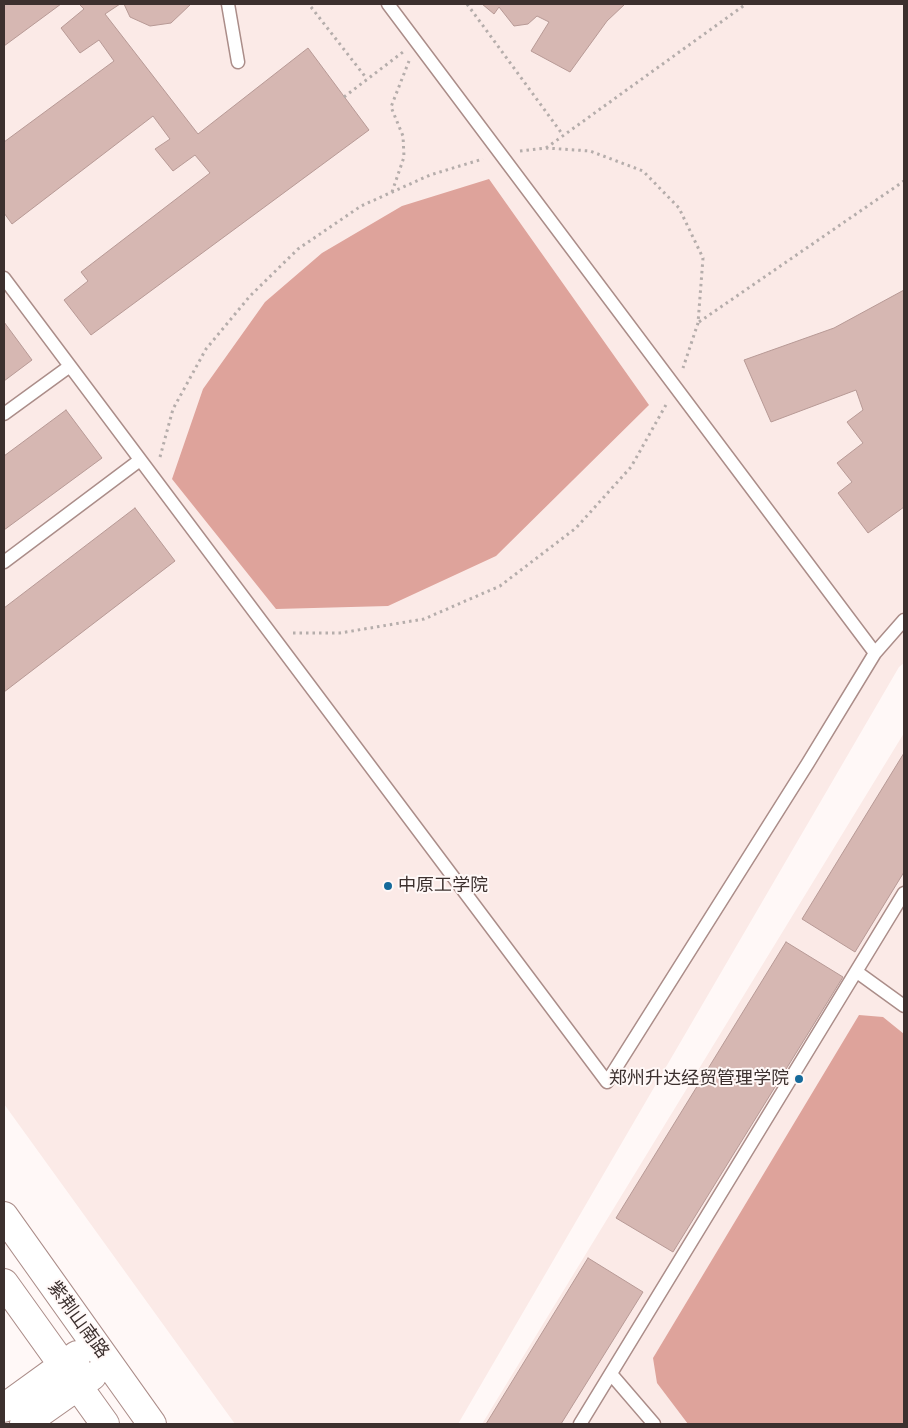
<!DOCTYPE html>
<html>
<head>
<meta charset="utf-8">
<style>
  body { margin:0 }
  #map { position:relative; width:908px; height:1428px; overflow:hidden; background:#fff8f7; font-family:"Noto Sans",sans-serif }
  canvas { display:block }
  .frame { position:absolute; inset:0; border:5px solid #3c302e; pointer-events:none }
</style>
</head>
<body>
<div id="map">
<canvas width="908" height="1428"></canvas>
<div class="frame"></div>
</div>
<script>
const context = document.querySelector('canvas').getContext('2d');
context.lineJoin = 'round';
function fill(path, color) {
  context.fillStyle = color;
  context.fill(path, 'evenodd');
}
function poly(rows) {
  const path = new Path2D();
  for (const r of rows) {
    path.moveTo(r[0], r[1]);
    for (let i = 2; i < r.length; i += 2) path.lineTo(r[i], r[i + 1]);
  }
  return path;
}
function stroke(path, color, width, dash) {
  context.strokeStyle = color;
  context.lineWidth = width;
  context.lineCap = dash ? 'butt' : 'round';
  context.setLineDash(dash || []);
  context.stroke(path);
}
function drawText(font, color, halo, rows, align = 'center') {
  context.font = font + ' "Noto Sans","Noto Sans SC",sans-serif';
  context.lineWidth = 4;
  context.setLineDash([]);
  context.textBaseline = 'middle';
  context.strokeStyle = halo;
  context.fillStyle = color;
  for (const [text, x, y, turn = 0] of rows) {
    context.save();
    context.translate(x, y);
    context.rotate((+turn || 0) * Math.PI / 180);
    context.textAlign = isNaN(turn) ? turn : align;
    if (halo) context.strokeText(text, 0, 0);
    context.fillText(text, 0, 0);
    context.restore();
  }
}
fill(poly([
  [4,4,904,4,904,663,899,667,458,1424,235,1424,4,1104],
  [904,733,904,1424,482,1424]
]), '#fbeae7');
fill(poly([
  [489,179,649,405,496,556,388,606,276,609,172,479,203,389,265,302,322,253,402,206],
  [859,1015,883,1017,904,1034,904,1424,688,1424,657,1383,653,1358]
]), '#dea39b');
const building = poly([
  [4,4,61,4,4,46,4,4],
  [79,4,120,4,105,14,198,134,308,48,369,130,91,335,64,300,88,281,81,272,210,173,195,155,173,171,155,149,170,139,153,116,12,224,4,213,4,142,114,61,99,40,80,53,61,28,84,9,79,4],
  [124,4,191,4,171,23,150,26,130,17,124,4],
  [482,4,625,4,607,21,570,72,531,51,549,22,537,16,528,24,514,26,499,7,494,14,482,4],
  [904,290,904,507,868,533,838,493,852,482,837,463,863,443,847,422,863,410,856,390,771,422,744,360,834,328,904,290],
  [4,322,32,360,4,381,4,322],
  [66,410,102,458,4,530,4,456,66,410],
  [135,508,175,561,4,692,4,608,135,508],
  [904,753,904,872,855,952,802,919,904,753],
  [786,942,843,977,673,1252,616,1218,786,942],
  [588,1258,643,1292,561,1424,486,1424,588,1258]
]);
fill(building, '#d6b7b2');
stroke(building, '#b89a96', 1);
const lane = poly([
  [228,4,238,62],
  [388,4,875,653],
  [4,278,607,1082,808,763,875,653,904,620],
  [4,414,70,366],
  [4,562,140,460],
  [857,972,904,1006],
  [611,1374,654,1424],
  [580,1424,904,893]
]);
const secondary = poly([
  [4,1216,152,1424],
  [4,1283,105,1424],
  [4,1408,77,1355],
  [24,1424,92,1376]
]);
stroke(lane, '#ab8d89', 15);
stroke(secondary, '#ab8d89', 30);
stroke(poly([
  [467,4,563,135],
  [311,7,367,79],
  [344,97,403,52],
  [546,148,746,4],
  [520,151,546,148,590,151,643,171,679,208,703,258,698,323,683,368],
  [392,192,404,157,403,136,391,107,409,61],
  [699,322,904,181],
  [160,457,173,409,206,349,250,296,298,249,361,206,430,175,483,159],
  [293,633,340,633,424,619,500,586,576,528,631,467,667,403]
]), '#b5adab', 3, [2.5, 4]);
stroke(lane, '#fff', 12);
stroke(secondary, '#fff', 28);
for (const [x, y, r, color] of [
  [388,886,5,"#156a9b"],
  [799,1079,5,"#156a9b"]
]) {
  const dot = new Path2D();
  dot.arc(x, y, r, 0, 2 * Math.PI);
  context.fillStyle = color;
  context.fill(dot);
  stroke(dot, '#fff8f7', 2);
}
drawText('18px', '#3c302e', '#fff8f7', [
  ["中原工学院",398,886],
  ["郑州升达经贸管理学院",789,1079,"right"]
], 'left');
drawText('18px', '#3c302e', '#fff8f7', [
  ["紫荆山南路",78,1320,54]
]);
</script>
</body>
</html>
